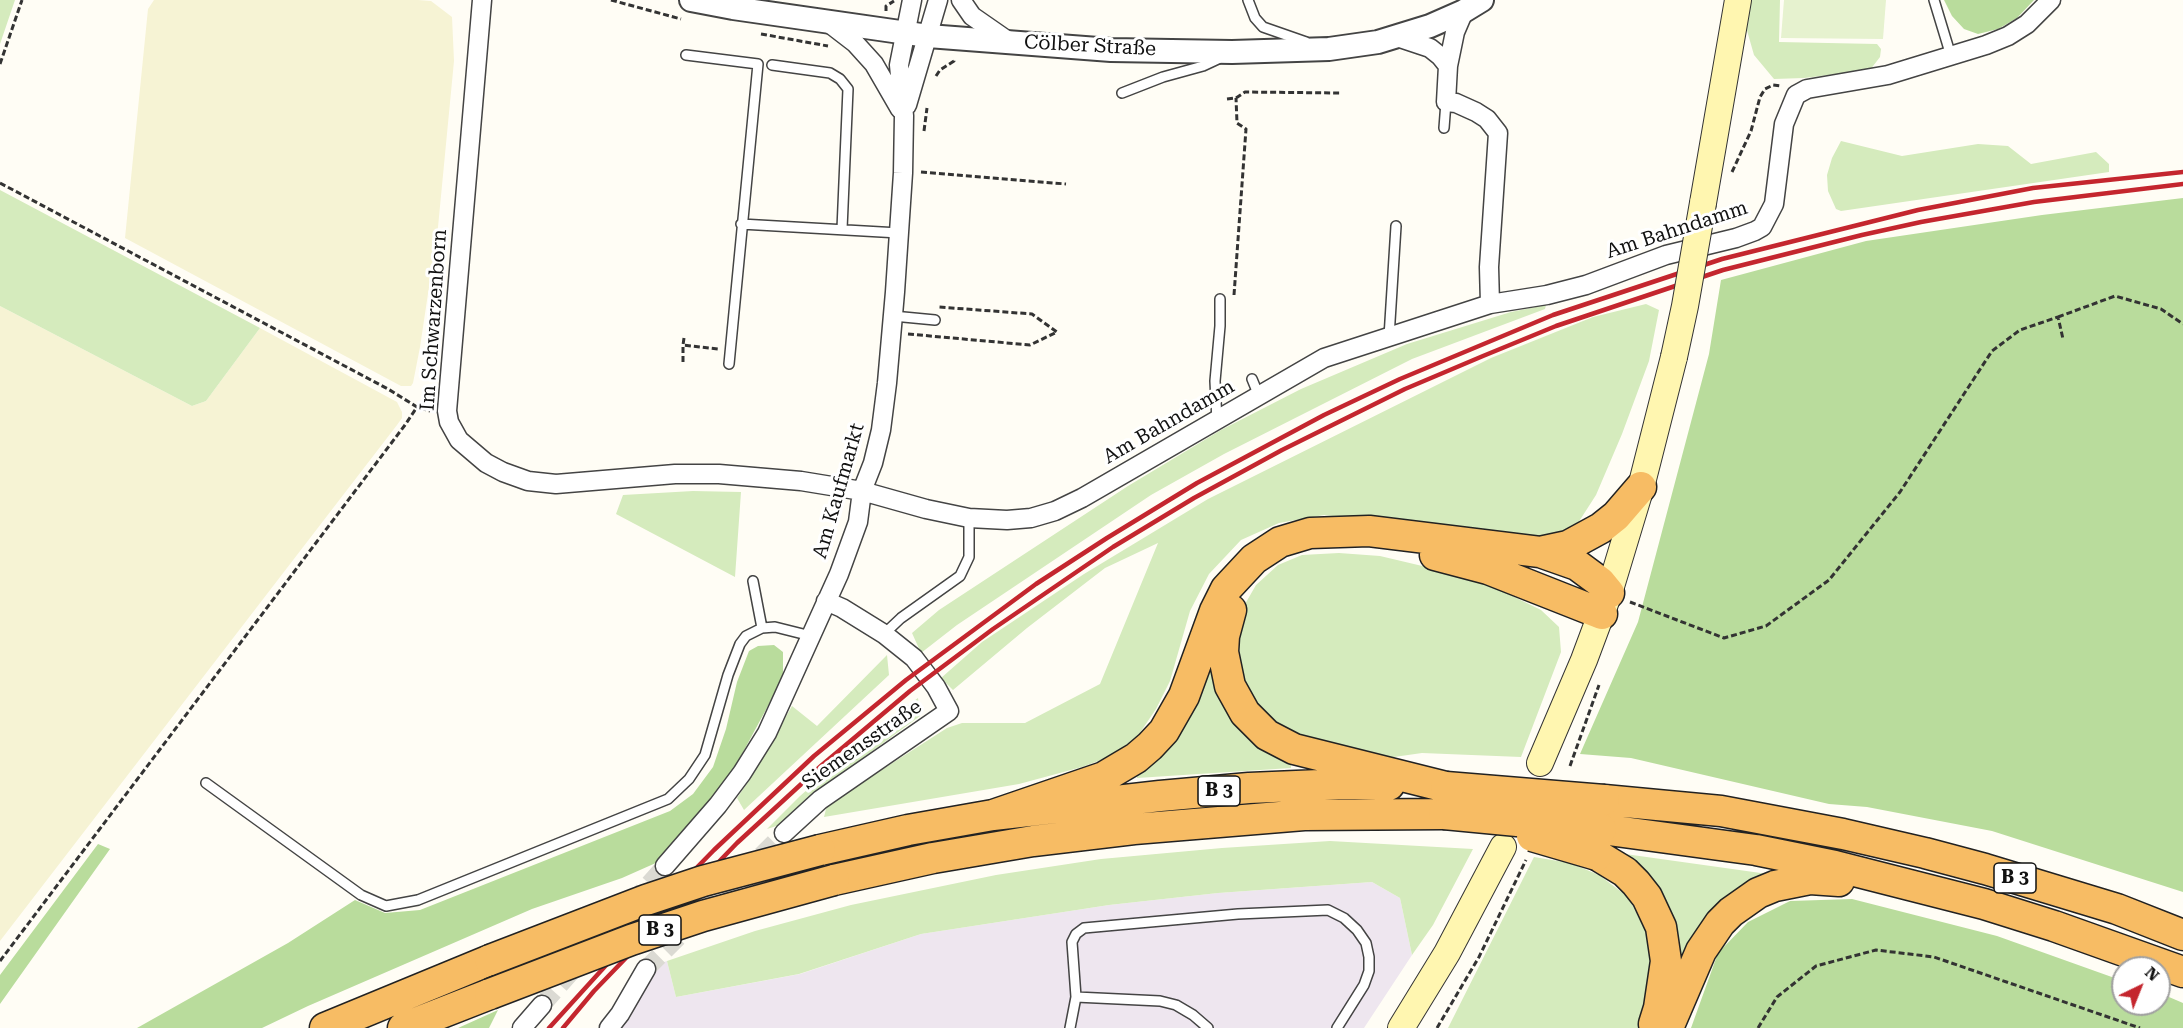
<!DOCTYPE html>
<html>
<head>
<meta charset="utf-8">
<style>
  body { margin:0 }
  #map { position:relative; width:2183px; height:1028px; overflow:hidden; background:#fffdf5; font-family:"Roboto Serif",serif }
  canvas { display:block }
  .north { position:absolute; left:2111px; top:956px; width:60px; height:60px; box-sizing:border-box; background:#fff; border:2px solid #a0a0a0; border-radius:50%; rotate:43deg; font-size:16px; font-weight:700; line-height:24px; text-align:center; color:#111 }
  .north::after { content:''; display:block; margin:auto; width:21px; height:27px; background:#c4262e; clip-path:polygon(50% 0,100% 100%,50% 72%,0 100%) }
</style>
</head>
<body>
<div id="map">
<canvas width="2183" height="1028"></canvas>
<div class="north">N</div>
</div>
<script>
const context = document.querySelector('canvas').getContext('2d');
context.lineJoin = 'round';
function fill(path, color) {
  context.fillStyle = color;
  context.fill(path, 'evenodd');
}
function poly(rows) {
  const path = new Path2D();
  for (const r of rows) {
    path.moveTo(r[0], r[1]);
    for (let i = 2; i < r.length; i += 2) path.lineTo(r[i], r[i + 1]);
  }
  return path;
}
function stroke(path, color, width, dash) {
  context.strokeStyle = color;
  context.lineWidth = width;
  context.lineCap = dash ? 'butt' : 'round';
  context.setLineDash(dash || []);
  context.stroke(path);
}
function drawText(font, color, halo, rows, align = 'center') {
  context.font = font + ' "Roboto Serif",serif';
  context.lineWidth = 6;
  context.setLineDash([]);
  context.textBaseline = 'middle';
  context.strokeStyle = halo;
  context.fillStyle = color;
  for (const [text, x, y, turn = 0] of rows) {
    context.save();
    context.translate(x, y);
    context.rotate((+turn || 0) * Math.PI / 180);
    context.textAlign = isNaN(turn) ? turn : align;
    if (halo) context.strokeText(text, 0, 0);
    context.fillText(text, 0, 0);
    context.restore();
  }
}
fill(poly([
  [1372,882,1400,898,1412,955,1364,1028,622,1028,630,1018,656,965,667,961,676,997,800,974,921,934,1109,905,1218,893]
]), '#eee6ef');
fill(poly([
  [154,0,418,0,431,1,452,17,454,61,438,227,420,347,413,383,411,386,401,386,125,238,148,9],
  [0,306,192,406,206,401,260,328,397,402,402,412,402,418,397,425,0,941]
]), '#f6f3d4');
fill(poly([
  [0,0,15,0,0,44],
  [1749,0,1780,0,1779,42,1877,44,1881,49,1880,57,1870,70,1804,78,1774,79,1754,55,1744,20],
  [1841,141,1902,156,1978,144,2008,146,2031,164,2096,152,2109,164,2109,172,1841,211,1836,209,1828,191,1827,175,1832,158],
  [0,190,260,328,206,401,192,406,0,306],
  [1646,304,1659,310,1649,361,1622,434,1596,495,1578,523,1548,538,1451,532,1324,515,1279,523,1241,540,1209,574,1190,611,1170,681,1156,709,1137,737,1109,757,1082,767,1019,784,824,817,827,805,947,728,962,723,1025,723,1100,684,1158,543,1105,568,1027,628,953,690,941,678,982,642,1084,574,1208,499,1491,358,1593,317],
  [1546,305,1545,309,1412,359,1224,454,1151,495,957,625,921,653,912,633,939,610,1128,486,1221,430,1301,389,1407,344,1511,312],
  [693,491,741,492,735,577,616,514,623,495],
  [1339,553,1380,556,1435,569,1496,588,1541,610,1559,627,1561,652,1521,757,1422,753,1380,759,1272,730,1240,682,1233,625,1256,585,1278,565,1302,555],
  [887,655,889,675,744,810,737,798,752,776,792,706,817,726],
  [1209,663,1219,694,1246,736,1291,761,1291,768,1137,778,1137,770],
  [918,698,920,716,814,794,786,823,767,829,800,796,889,719],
  [1330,841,1473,849,1433,925,1412,955,1400,898,1372,882,1218,893,1109,905,921,934,799,974,676,997,667,961,755,931,851,905,996,875,1101,859,1222,848],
  [1618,853,1775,875,1675,988],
  [1534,857,1570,863,1599,875,1628,897,1651,941,1651,983,1643,1028,1448,1028]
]), '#d5ebbd');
fill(poly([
  [1944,0,2034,0,2017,18,1998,29,1978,34,1964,29,1952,16],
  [2183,198,2183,892,1992,831,1867,807,1829,804,1631,758,1580,754,1638,622,1709,354,1721,280,1866,241,2042,215],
  [774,645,783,652,783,678,735,767,686,833,658,862,622,878,532,909,308,1006,262,1028,137,1028,288,943,355,900,385,913,420,910,670,811,693,794,713,767,726,729,737,682,749,651,758,646],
  [98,844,110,849,0,1004,0,975],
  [1852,899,1997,936,2123,981,2123,1004,2159,1004,2159,994,2169,997,2183,1003,2183,1028,1691,1028,1718,953,1748,922,1790,901],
  [498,1010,489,1028,458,1028]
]), '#b9dc9c');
fill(poly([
  [1784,0,1886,0,1883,39,1781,38]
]), '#e6f2cf');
stroke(poly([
  [646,969,784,833],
  [542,1005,665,866]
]), '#dbdad3', 18, [18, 9]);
const service = poly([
  [1248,0,1255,18,1263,27,1306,42],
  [1934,0,1951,56],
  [686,55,758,64,729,364],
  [772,65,830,73,840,79,848,89,842,229],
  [1122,93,1163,77,1203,66,1218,59],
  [1444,128,1446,102],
  [741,224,899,233],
  [893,316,935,320],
  [1389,337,1396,226],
  [1252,379,1259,396],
  [1217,421,1215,381,1220,326,1220,299],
  [753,581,762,628],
  [884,634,901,618,960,576,969,557,969,518],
  [206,783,361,895,386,906,418,900,668,799,689,779,705,755,728,675,740,644,746,636,762,628,775,627,811,636],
  [1076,997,1160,1001,1176,1005,1193,1015,1208,1028],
  [1070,1028,1076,997,1072,942,1076,934,1084,928,1238,914,1328,910,1344,918,1357,930,1366,943,1369,957,1369,971,1364,985,1337,1028]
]);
const minor = poly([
  [482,0,447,411,449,422,459,440,486,463,503,472,528,481,556,484,675,474,719,474,801,481,862,491,926,509,969,518,1007,520,1031,518,1055,511,1082,498,1324,358,1490,304,1547,295,1586,285,1666,255,1736,238,1755,231,1762,227,1774,204,1784,124,1796,95,1807,89,1888,75,1986,45,2008,36,2027,24,2051,0],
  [961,0,972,16,1008,41],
  [1464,11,1455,32,1448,66,1446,102,1456,103,1476,112,1487,119,1498,133,1489,267,1490,304],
  [829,23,855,43,874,64,900,109],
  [1397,37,1430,48,1440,56,1448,66],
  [907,105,938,0],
  [784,833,820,800,949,711,936,687,914,658,884,634,842,608,826,601],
  [665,866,718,805,742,773,767,733,839,574,858,522,862,491,873,463,881,430,887,383,895,292,903,173,904,116,899,65,912,0],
  [522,1028,542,1005],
  [609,1028,620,1014,646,969]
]);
const tertiary = poly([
  [691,0,733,8,928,36,1111,50,1232,52,1329,49,1378,42,1430,26,1464,11,1482,0]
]);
const secondary = poly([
  [1703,203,1738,0],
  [1540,763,1584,660,1609,593,1641,487,1674,357],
  [1401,1028,1447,953,1503,847]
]);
const trunk = poly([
  [1540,552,1577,565,1600,582,1609,593],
  [1435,555,1488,569,1602,614],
  [1231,610,1224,636,1223,652,1230,686,1245,713,1267,735,1294,749,1446,787],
  [1604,800,1721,811,1843,834,1925,853,1985,869,2117,909,2183,935],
  [993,815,1104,777,1136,758,1150,746,1164,731,1184,696,1215,611,1226,589,1254,559,1280,542,1310,533,1369,531,1540,552,1568,546,1601,528,1616,516,1641,487],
  [1601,829,1756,850,1835,866,1984,904,2054,926,2183,972],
  [820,850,908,830,993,815,1160,796,1249,788,1344,784,1389,785],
  [1597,855,1625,872,1636,883,1647,897,1661,927,1666,961,1659,1008,1654,1024],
  [834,880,933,858,1033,841,1134,829,1304,815,1444,814],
  [325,1028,490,960],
  [403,1028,490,994],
  [1668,1028,1701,951,1720,923,1731,912,1758,893,1775,886,1810,879,1839,881]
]);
stroke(service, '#444', 12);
stroke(minor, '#444', 21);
stroke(tertiary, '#444', 26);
stroke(secondary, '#333', 28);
stroke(trunk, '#222', 33);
stroke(poly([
  [611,0,681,19],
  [886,11,886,6,894,1],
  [761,34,828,46],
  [0,64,22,0],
  [936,76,940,70,954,61,954,58],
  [1227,99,1236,98,1245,92,1341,93],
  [924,131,927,108],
  [921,172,1066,184],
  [1732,172,1751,131,1760,97,1765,89,1773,85,1782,86],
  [0,183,388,389,417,407,430,411],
  [1234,295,1246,129,1237,123,1236,98],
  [2058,317,2115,296,2161,309,2183,324],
  [908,334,1030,345,1057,332,1032,314,939,307],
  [684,338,683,345,718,349],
  [683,362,683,346],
  [1630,602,1724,638,1766,626,1829,580,1900,492,1992,351,2020,330,2058,317,2063,339],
  [1570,766,1599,685],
  [0,961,405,425,417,407],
  [1437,1028,1479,957,1526,860],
  [1758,1028,1777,997,1816,966,1876,950,1934,957,2140,1028]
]), '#333', 3, [6, 3]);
stroke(service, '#fff', 9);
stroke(minor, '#fff', 18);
stroke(tertiary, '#fff', 22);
stroke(secondary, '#fff6b0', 26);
stroke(trunk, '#f7bc64', 30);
stroke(poly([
  [549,1028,668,897,714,850,814,756,906,680,1036,584,1107,538,1197,483,1324,415,1400,379,1553,315,1722,259,1918,210,2033,188,2183,172],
  [563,1028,594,991,737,843,822,765,910,691,993,629,1113,547,1194,498,1282,450,1405,389,1483,356,1556,326,1723,270,1862,235,1921,222,2034,202,2183,184]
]), '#c4262e', 4.5);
const secondaryBridge = poly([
  [1674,357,1685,306,1703,203]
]);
const trunkBridge = poly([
  [1446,787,1604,800],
  [1444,814,1601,829],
  [1532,836,1597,855],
  [490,960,646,900,703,881,820,850],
  [490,994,631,940,703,916,834,880]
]);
stroke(secondaryBridge, '#333', 28, []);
stroke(trunkBridge, '#222', 33, []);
stroke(secondaryBridge, '#fff6b0', 26);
stroke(trunkBridge, '#f7bc64', 30);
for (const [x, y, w] of [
  [1219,791,42],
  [2015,878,42],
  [660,930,42]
]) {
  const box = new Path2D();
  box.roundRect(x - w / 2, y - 15, w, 30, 4.5);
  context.fillStyle = '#fff';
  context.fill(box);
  stroke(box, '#111', 1.5);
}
drawText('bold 18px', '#111', null, [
  ["B 3",1219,791],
  ["B 3",2015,878],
  ["B 3",660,930]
]);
drawText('20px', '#111', '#fff', [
  ["Cölber Straße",1090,46,3],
  ["Am Bahndamm",1677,230,-18],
  ["Im Schwarzenborn",434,320,-86],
  ["Am Bahndamm",1169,422,-30],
  ["Am Kaufmarkt",839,491,-74],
  ["Siemensstraße",862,745,-35]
]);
</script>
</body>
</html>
